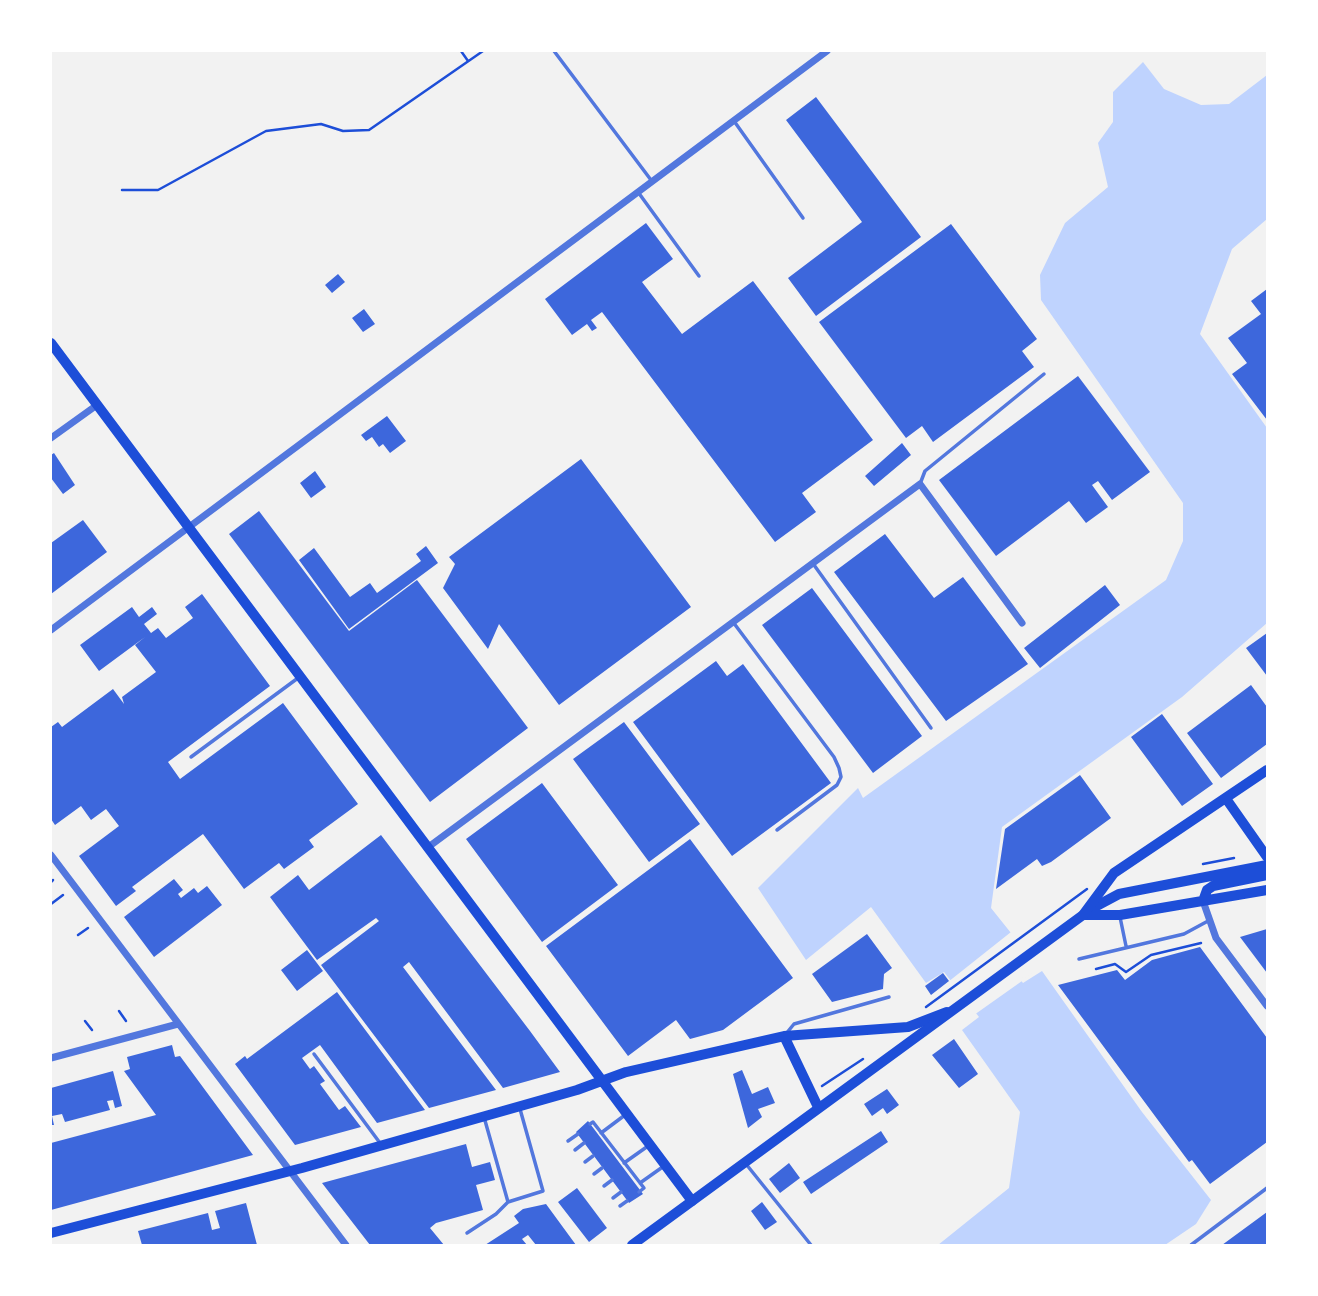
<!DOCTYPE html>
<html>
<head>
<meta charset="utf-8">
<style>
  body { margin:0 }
  #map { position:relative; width:1318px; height:1296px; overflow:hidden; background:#f2f2f2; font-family:"Zilla Slab",serif }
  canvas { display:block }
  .frame { position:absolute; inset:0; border:52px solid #fff; pointer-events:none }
</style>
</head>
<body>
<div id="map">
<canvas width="1318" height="1296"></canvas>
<div class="frame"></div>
</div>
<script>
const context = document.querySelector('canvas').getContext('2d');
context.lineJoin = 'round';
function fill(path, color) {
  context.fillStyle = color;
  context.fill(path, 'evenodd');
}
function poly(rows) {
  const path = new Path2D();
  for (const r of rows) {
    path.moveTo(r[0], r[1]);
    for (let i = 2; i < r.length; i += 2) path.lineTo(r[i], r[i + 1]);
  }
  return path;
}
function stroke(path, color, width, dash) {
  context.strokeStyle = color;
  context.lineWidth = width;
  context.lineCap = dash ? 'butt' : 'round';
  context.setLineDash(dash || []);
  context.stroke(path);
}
fill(poly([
  [1143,62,1164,89,1201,105,1229,104,1267,75,1267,219,1232,249,1200,334,1267,428,1267,623,1182,697,1002,827,991,908,1011,933,994,947,1023,983,1042,971,1142,1112,1211,1200,1196,1224,1165,1245,938,1245,1009,1188,1020,1112,962,1030,979,1017,944,972,926,983,871,907,806,960,758,888,858,788,863,798,1166,580,1183,541,1183,503,1041,300,1040,275,1065,223,1108,187,1098,143,1113,122,1113,92]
]), '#bfd3fe');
fill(poly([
  [1011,932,1013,936,999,948,1024,979,1039,969,974,1015,975,1017,958,1030,975,1017,948,982]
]), '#f2f2f2');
fill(poly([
  [816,97,921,237,816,316,788,278,862,222,786,120],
  [646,223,673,259,642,282,682,334,753,281,873,440,802,493,816,512,775,542,602,312,591,320,597,328,592,331,587,324,572,335,545,299],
  [951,224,1037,339,1022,351,1034,367,933,442,922,426,906,438,819,322],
  [338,274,345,282,332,293,325,285],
  [1267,289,1267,420,1232,374,1247,363,1228,338,1261,314,1251,301],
  [364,309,375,324,363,332,352,318],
  [1078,376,1150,472,1112,500,1098,481,1092,485,1108,507,1086,523,1069,501,996,556,939,480],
  [387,416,406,441,390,453,383,444,379,447,372,437,366,441,361,435],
  [902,443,911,455,874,486,865,476],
  [54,453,75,485,63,494,51,478,51,455],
  [581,459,691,607,559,705,499,624,488,649,443,588,455,564,449,557],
  [315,471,326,487,311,498,300,483],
  [259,511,349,631,417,580,528,728,430,802,229,534],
  [83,520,107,552,51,594,51,543],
  [885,534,934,598,963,577,1028,664,946,721,834,572],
  [426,546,438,563,349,629,299,560,314,548,350,597,370,583,377,593,421,561,416,554],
  [1105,585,1120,605,1040,668,1024,648],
  [812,588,922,736,873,773,762,625],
  [202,594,270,686,168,762,180,779,283,703,358,804,309,840,314,847,284,869,279,863,244,889,203,834,132,887,136,891,116,906,79,856,119,826,106,809,91,820,81,806,55,825,51,819,51,727,58,722,62,727,113,689,124,704,122,697,156,672,135,645,145,637,99,671,80,645,132,607,139,617,152,607,157,614,144,624,151,633,158,628,166,638,193,618,185,607],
  [1267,633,1267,676,1246,648],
  [716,661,727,676,743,664,831,783,732,856,633,722],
  [1251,685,1267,707,1267,744,1221,778,1187,733],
  [1162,714,1213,784,1182,806,1131,737],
  [624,722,700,824,649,862,573,759],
  [1080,775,1111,818,1051,862,1042,866,1037,859,996,889,1005,829],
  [542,783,618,885,542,942,466,839],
  [381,835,530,1031,560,1072,503,1088,409,962,403,967,496,1090,429,1108,321,965,379,921,376,918,317,960,270,897,298,875,309,890],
  [690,839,793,978,723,1030,690,1039,676,1020,628,1056,546,946],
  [174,879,183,890,178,894,181,898,194,888,198,893,207,886,222,905,154,957,124,917],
  [1267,929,1267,973,1240,937],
  [867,934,892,968,884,974,883,989,832,1002,812,974],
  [1200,947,1267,1038,1267,1142,1210,1184,1192,1160,1189,1162,1058,985,1117,970,1125,980,1152,960],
  [307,950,323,971,297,991,281,970],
  [943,973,949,981,931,995,925,986],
  [337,992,425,1110,377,1123,320,1045,302,1058,310,1069,314,1066,325,1081,320,1084,339,1110,345,1106,361,1127,295,1145,235,1064,245,1056,247,1059],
  [954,1039,978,1074,959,1088,932,1055],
  [172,1045,175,1057,180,1056,253,1155,51,1210,51,1143,156,1115,124,1071,130,1069,127,1057],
  [742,1070,752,1094,768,1087,775,1103,758,1109,762,1117,748,1128,733,1074],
  [113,1071,122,1106,115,1108,113,1100,107,1101,110,1110,65,1122,62,1114,52,1116,54,1125,51,1125,51,1088],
  [887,1089,899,1105,887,1114,883,1108,872,1116,864,1104],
  [588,1121,643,1194,629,1203,576,1132],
  [881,1131,888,1142,811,1194,803,1182],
  [466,1144,472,1167,490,1162,495,1180,476,1185,483,1210,436,1223,430,1228,444,1245,370,1245,322,1183],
  [789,1163,800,1178,780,1193,769,1179],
  [577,1188,607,1228,589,1242,558,1202],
  [762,1202,777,1222,765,1230,751,1211],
  [246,1203,257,1245,142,1245,138,1231,208,1213,212,1230,220,1228,215,1211],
  [546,1204,576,1245,536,1245,528,1235,522,1239,527,1245,485,1245,519,1223,514,1216,523,1209],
  [1267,1212,1267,1245,1222,1245]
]), '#3d67dc');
stroke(poly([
  [461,51,468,61],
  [122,190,158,190,266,131,321,124,343,131,369,130,483,51],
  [1203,864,1234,858],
  [51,882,53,880],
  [51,904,63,895],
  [78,935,88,928],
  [1096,969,1115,964,1126,972,1151,955,1201,943],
  [926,1007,1087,889],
  [119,1011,126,1021],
  [85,1021,92,1030],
  [822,1086,863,1059]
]), '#1d4ed8', 2.5);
stroke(poly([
  [554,51,651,180],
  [734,121,803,218],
  [638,192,699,276],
  [920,484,925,471,1044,374],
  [814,565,931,728],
  [733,622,834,757,839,768,841,777,837,785,777,830],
  [191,757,298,678],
  [1120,917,1126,946],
  [1079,959,1184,934,1208,921],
  [785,1035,794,1024,889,997],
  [314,1054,380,1143],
  [484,1117,508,1202,543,1191,520,1109],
  [590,1124,593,1122,644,1188,639,1192],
  [601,1133,625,1115],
  [568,1141,578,1134],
  [575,1150,584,1143],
  [585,1162,593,1156],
  [624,1163,648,1146],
  [746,1164,811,1245],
  [594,1174,602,1168],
  [640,1183,664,1166],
  [604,1186,612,1180],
  [613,1198,621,1192],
  [620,1206,627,1201],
  [467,1233,496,1214,508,1202],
  [1191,1245,1267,1188]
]), '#5277de', 3.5);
stroke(poly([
  [51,438,97,405],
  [51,630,827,51],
  [427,848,920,484,1022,623],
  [51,855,346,1245],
  [1203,901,1216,938,1267,1006],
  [51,1058,178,1024]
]), '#5277de', 7);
stroke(poly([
  [51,343,692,1201],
  [1203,901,1207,890,1213,886,1267,875],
  [1089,910,1119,894,1267,865],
  [1083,915,1120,915,1267,890],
  [784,1036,818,1107],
  [51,1233,302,1168,577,1090,626,1072,784,1036,908,1027,947,1012]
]), '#1d4ed8', 10);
stroke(poly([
  [1227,800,1267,857],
  [632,1245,1083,915,1114,873,1267,770]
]), '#1d4ed8', 10);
</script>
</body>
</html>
